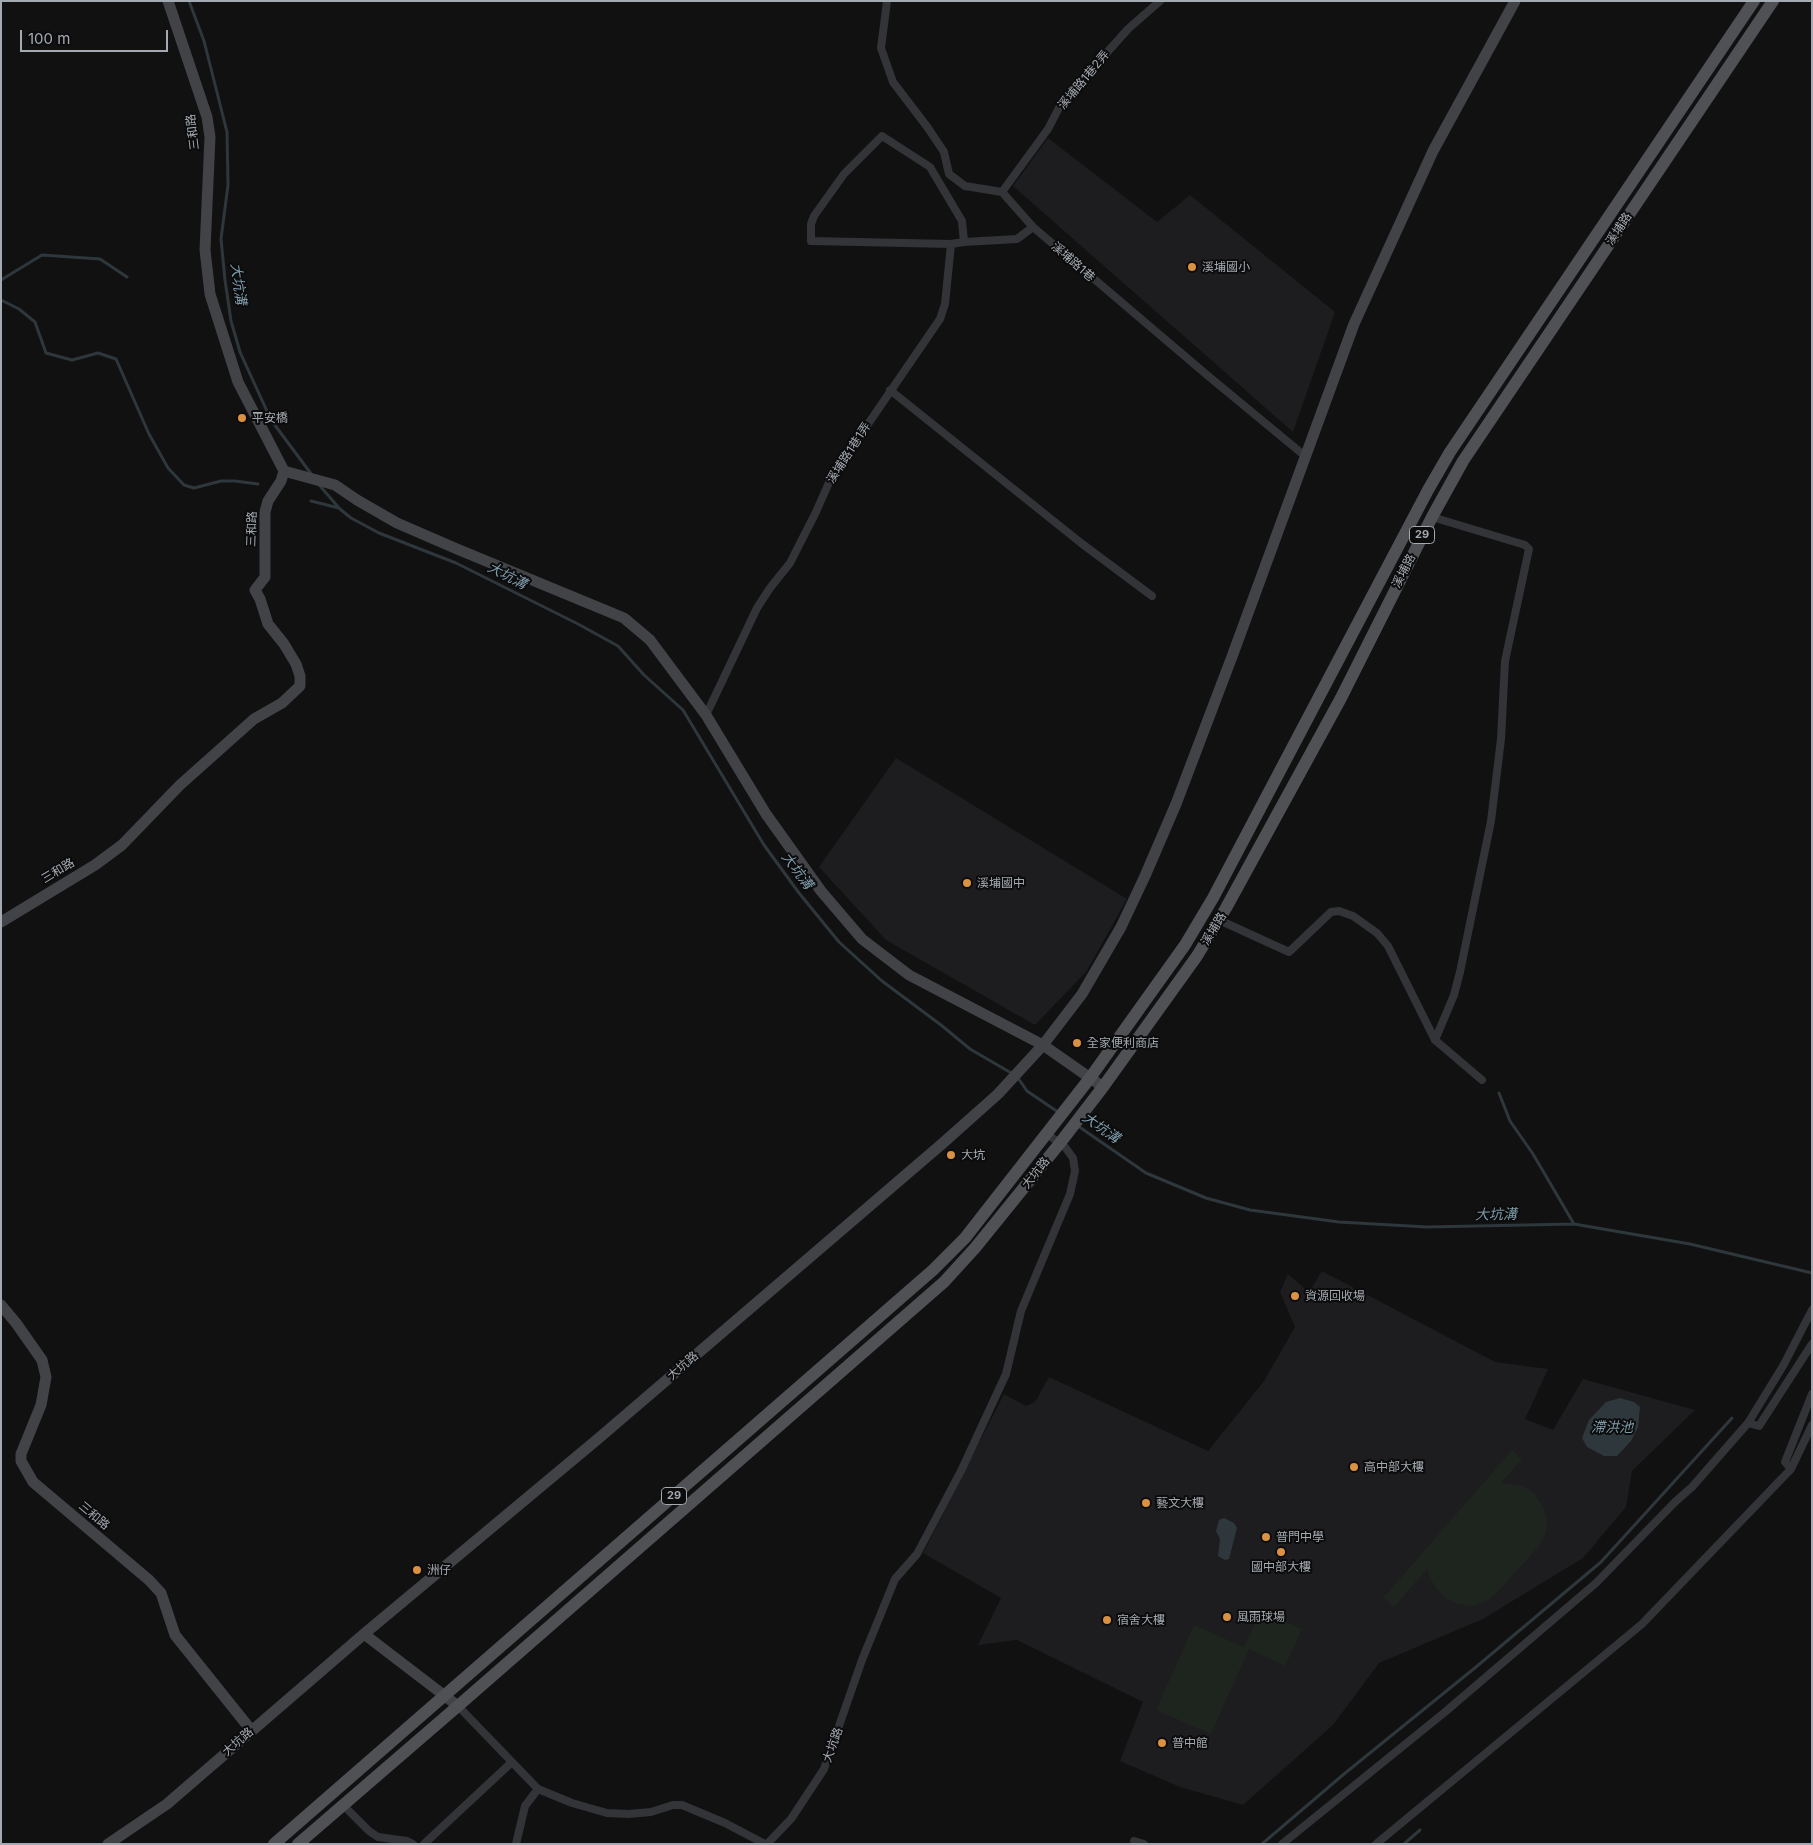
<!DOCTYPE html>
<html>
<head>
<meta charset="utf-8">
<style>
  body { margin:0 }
  #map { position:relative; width:1813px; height:1845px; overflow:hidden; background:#111112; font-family:Inter,sans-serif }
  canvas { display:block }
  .frame { position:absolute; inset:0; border:2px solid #a4aab1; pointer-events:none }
  .scale { position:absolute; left:20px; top:30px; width:148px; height:22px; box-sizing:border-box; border:2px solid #a4aab1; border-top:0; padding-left:6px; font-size:15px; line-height:18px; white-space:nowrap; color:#a4aab1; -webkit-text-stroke:4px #0c0c0d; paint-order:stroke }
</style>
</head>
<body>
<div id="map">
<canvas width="1813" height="1845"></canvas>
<div class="frame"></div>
<div class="scale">100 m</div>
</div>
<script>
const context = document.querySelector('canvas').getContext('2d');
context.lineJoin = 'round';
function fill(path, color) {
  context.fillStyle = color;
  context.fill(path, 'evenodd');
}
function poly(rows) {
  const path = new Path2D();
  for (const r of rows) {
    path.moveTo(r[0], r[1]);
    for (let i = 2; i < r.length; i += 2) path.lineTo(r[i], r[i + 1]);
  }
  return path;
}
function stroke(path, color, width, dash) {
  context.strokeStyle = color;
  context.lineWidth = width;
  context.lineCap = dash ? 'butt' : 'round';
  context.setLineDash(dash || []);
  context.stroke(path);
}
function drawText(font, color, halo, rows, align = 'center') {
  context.font = font + ' Inter,"Noto Sans TC",sans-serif';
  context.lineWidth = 4;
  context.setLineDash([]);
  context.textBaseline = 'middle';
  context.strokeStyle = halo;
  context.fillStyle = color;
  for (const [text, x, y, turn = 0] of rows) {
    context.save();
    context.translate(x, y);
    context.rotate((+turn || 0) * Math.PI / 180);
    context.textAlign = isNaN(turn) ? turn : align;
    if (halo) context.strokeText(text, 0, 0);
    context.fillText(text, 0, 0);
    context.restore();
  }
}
fill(poly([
  [1048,138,1157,222,1190,195,1335,312,1293,432,1013,186],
  [896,758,1127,899,1086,972,1035,1025,886,940,819,867],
  [1322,1271,1495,1362,1548,1369,1525,1419,1553,1430,1583,1379,1695,1410,1632,1471,1626,1507,1583,1558,1483,1619,1379,1663,1333,1725,1243,1805,1180,1787,1120,1761,1143,1702,1017,1640,978,1645,1001,1598,923,1553,1004,1394,1026,1406,1035,1402,1049,1377,1208,1451,1264,1381,1295,1327,1280,1292,1288,1274,1309,1292]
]), '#1d1d1f');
fill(poly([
  [1512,1450,1522,1459,1501,1483,1523,1486,1534,1493,1542,1505,1547,1518,1546,1533,1540,1545,1494,1596,1483,1603,1473,1606,1457,1604,1446,1598,1436,1588,1430,1578,1427,1569,1394,1607,1384,1597],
  [1261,1611,1302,1629,1285,1666,1249,1649,1211,1734,1156,1710,1194,1625,1244,1647]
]), '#1e241e');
fill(poly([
  [1620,1398,1634,1402,1640,1407,1638,1427,1631,1441,1617,1456,1604,1456,1587,1447,1582,1438,1589,1420,1606,1402],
  [1224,1518,1234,1523,1237,1528,1229,1559,1225,1560,1218,1556,1220,1539,1216,1531,1219,1520]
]), '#2e373b');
stroke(poly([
  [189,1,204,41,227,132,228,185,221,239,225,280,231,321,240,352,271,420,312,475],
  [1,280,42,255,100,259,127,277],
  [1,300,19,309,35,322,46,353,72,360,98,353,116,359,149,434,168,468,184,485,194,488,221,481,235,481,258,484],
  [320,486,340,509,351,518,379,533,456,563,578,624,618,646,644,675,683,710,764,845,799,893,839,942,882,981,941,1025,970,1049,1013,1074],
  [311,501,339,508],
  [1018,1078,1027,1091,1058,1112],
  [1499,1093,1510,1121,1533,1154,1574,1224],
  [1078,1126,1146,1173,1206,1198,1250,1210,1339,1222,1427,1227,1574,1224,1690,1244,1812,1273],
  [1262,1844,1344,1774,1476,1667,1601,1562,1732,1418],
  [1404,1844,1420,1830]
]), '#2e373b', 3);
stroke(poly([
  [887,1,881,48,893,82,928,128,944,152,949,174,965,186,1002,192,1033,227,1207,375,1305,456],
  [1002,192,1048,129,1061,104,1128,29,1160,1],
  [964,242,962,221,930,167,882,136,844,174,814,216,811,224,811,241,951,244,964,242,1017,239,1033,227],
  [890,390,1081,543,1152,596],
  [1432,517,1525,545,1529,549,1505,661,1501,739,1491,821,1460,972,1454,995,1435,1040],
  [706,715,757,608,770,588,790,563,816,512,831,478,940,319,945,304,951,244],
  [1219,920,1289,952,1331,912,1339,911,1353,916,1377,933,1388,946,1435,1040,1482,1080],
  [1748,1423,1759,1426,1812,1344],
  [1791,1469,1785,1462,1812,1394],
  [458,1706,538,1789,572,1803,607,1813,628,1814,651,1812,673,1805,682,1805,725,1823,765,1844],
  [343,1805,369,1831,378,1837,407,1841,413,1844],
  [1134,1841,1144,1844],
  [424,1844,512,1762],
  [516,1844,525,1806,538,1789],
  [767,1844,791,1819,824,1769,862,1660,895,1579,917,1554,962,1469,1006,1374,1021,1311,1070,1194,1075,1171,1073,1158,1065,1147,1047,1134],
  [1282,1844,1445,1712,1596,1583,1675,1502,1692,1487,1748,1423,1783,1366,1812,1310],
  [1376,1844,1642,1624,1791,1469,1812,1425]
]), '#323437', 8);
stroke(poly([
  [284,471,335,485,357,500,397,523,457,549,624,618,650,640,706,715,766,814,821,891,862,939,909,975,1043,1045,1103,1087],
  [1,922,95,865,122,845,180,785,254,719,282,703,300,686,300,676,296,664,284,644,268,624,260,599,255,590,265,577,265,512,268,501,281,481,284,471,238,382,210,294,205,250,210,137,207,117,168,1],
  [1,1305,16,1323,42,1360,46,1377,41,1405,21,1454,21,1461,33,1482,149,1580,161,1593,175,1635,251,1730],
  [364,1634,458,1706],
  [108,1844,167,1804,364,1634,599,1438,943,1143,998,1094,1043,1045,1082,994,1121,927,1145,876,1176,804,1233,654,1354,324,1433,151,1515,1]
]), '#414346', 11);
stroke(poly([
  [274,1844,933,1270,965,1238,1090,1078,1185,945,1213,898,1428,490,1450,452,1754,1],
  [298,1844,458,1706,944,1282,975,1248,1060,1143,1103,1087,1197,956,1226,908,1341,698,1432,517,1463,461,1773,1]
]), '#4f5155', 12);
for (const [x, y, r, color] of [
  [1192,267,5,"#da9141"],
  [242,418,5,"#da9141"],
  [967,883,5,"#da9141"],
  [1077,1043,5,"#da9141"],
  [951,1155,5,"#da9141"],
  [1295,1296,5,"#da9141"],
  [1354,1467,5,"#da9141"],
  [1146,1503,5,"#da9141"],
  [1266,1537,5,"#da9141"],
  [1281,1552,5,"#da9141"],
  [417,1570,5,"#da9141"],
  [1227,1617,5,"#da9141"],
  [1107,1620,5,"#da9141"],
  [1162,1743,5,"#da9141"]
]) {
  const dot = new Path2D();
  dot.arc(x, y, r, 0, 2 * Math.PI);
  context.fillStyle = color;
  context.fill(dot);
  stroke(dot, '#0c0c0d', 2);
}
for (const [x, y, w] of [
  [1422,535,25],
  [674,1496,25]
]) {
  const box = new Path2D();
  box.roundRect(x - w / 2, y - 8.5, w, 17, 4);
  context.fillStyle = '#0c0c0d';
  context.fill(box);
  stroke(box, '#a4aab1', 1);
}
drawText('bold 11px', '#a4aab1', null, [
  ["29",1422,535],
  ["29",674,1496]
]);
drawText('12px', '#a4aab1', '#0c0c0d', [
  ["溪埔路1巷2弄",1084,80,-50],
  ["三和路",193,132,-97],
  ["溪埔路",1619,229,-56],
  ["溪埔路1巷",1073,262,41],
  ["溪埔路1巷1弄",849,453,-57],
  ["三和路",252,529,-88],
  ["溪埔路",1404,571,-63],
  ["三和路",58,871,-31],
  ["溪埔路",1214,929,-59],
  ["大坑路",1036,1173,-51],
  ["大坑路",683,1366,-41],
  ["三和路",94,1516,40],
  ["大坑路",238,1742,-41],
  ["大坑路",833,1745,-70]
]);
drawText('12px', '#a4aab1', '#0c0c0d', [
  ["溪埔國小",1202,267],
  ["平安橋",252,418],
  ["溪埔國中",977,883],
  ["全家便利商店",1087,1043],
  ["大坑",961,1155],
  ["資源回收場",1305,1296],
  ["高中部大樓",1364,1467],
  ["藝文大樓",1156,1503],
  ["普門中學",1276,1537],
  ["國中部大樓",1281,1567,"center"],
  ["洲仔",427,1570],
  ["風雨球場",1237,1617],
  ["宿舍大樓",1117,1620],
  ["普中館",1172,1743]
], 'left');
drawText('italic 14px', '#7e9ba9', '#0c0c0d', [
  ["大坑溝",238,284,82],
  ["大坑溝",507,576,27],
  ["大坑溝",797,871,53],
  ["大坑溝",1101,1128,35],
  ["大坑溝",1496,1215,-1],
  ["滯洪池",1612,1428]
]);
</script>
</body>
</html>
